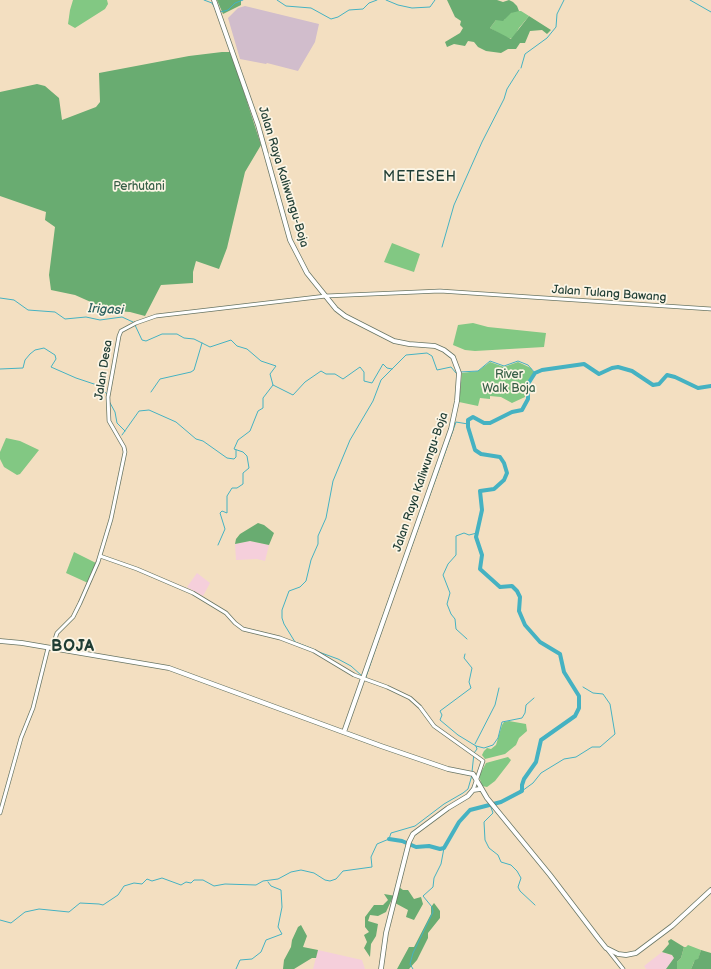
<!DOCTYPE html>
<html>
<head>
<meta charset="utf-8">
<style>
  body { margin:0 }
  canvas { display:block; background:#f3dfc1 }
</style>
</head>
<body>
<canvas width="711" height="969"></canvas>
<script>
const context = document.querySelector('canvas').getContext('2d');
context.lineJoin = 'round';
function fill(path, color) {
  context.fillStyle = color;
  context.fill(path, 'evenodd');
}
function poly(rows) {
  const path = new Path2D();
  for (const r of rows) {
    path.moveTo(r[0], r[1]);
    for (let i = 2; i < r.length; i += 2) path.lineTo(r[i], r[i + 1]);
  }
  return path;
}
function stroke(path, color, width, dash) {
  context.strokeStyle = color;
  context.lineWidth = width;
  context.lineCap = dash ? 'butt' : 'round';
  context.setLineDash(dash || []);
  context.stroke(path);
}
function drawText(font, color, halo, rows, align = 'center') {
  context.font = font + ' "Balsamiq Sans",sans-serif';
  context.lineWidth = 3.5;
  context.setLineDash([]);
  context.textBaseline = 'middle';
  context.strokeStyle = halo;
  context.fillStyle = color;
  for (const [text, x, y, turn = 0] of rows) {
    context.save();
    context.translate(x, y);
    context.rotate((+turn || 0) * Math.PI / 180);
    context.textAlign = isNaN(turn) ? turn : align;
    if (halo) context.strokeText(text, 0, 0);
    context.fillText(text, 0, 0);
    context.restore();
  }
}
fill(poly([
  [250,541,269,545,265,561,257,559,236,560,235,544],
  [197,573,210,583,203,596,187,587],
  [318,950,362,960,365,969,313,969],
  [662,952,673,956,674,959,670,965,666,969,646,969,644,966]
]), '#f5cfdb');
fill(poly([
  [245,6,319,24,315,42,298,71,267,63,266,64,240,59,228,18,238,8]
]), '#d1bdcc');
fill(poly([
  [73,0,107,0,108,4,105,9,75,28,68,24,70,10],
  [514,11,521,11,529,16,519,28,513,39,505,37,490,28,496,20,504,20,507,15],
  [392,243,420,254,414,272,384,262],
  [473,323,488,327,546,333,544,347,475,351,465,350,453,345,458,325],
  [490,362,504,367,518,362,531,368,534,373,524,389,525,397,512,403,501,397,490,396,490,399,480,398,478,406,459,402,462,373,478,371],
  [6,438,20,441,39,450,20,474,17,475,4,467,0,459,0,452],
  [74,552,96,563,88,583,66,573],
  [509,721,526,724,527,731,519,738,516,745,505,754,485,759,482,755,484,751,487,748,491,749,496,745,502,725,504,722],
  [508,757,511,760,509,763,495,781,487,787,482,786,479,776,486,763],
  [688,945,701,950,698,960,694,962,691,969,677,969,677,962,681,958,684,947,686,947]
]), '#82c883');
fill(poly([
  [217,0,241,0,241,5,223,14],
  [447,0,497,0,503,2,509,0,513,2,517,6,519,11,511,13,503,21,496,20,490,28,511,39,529,16,551,30,547,34,542,30,530,31,525,43,520,43,516,49,508,49,501,53,486,51,478,47,474,42,468,41,465,46,454,44,447,47,445,42,460,33,463,28,460,25,461,21,455,17],
  [222,52,231,52,261,145,245,172,227,248,219,269,196,261,193,272,193,283,161,285,145,316,130,312,102,310,93,303,75,295,51,290,49,275,55,227,45,220,46,212,0,196,0,92,37,84,45,86,59,98,62,120,96,107,100,102,99,73,189,56],
  [258,523,264,525,274,533,269,545,250,541,235,544,236,539,240,534],
  [399,887,403,890,408,890,414,899,421,897,423,904,414,920,406,917,408,910,395,903,396,899,392,899,386,912,378,916,370,915,368,921,378,924,376,936,371,944,370,957,364,948,367,942,364,935,369,932,365,927,365,917,374,905,383,905,388,900,384,894,396,896],
  [434,903,440,911,440,918,428,933,428,938,417,960,409,969,397,969,409,947,414,947,431,914,431,907],
  [301,925,307,936,303,947,318,950,316,958,312,958,294,969,283,969,284,960,291,947,292,940,298,927],
  [671,939,684,947,681,958,677,962,677,969,666,969,674,958,672,955,662,952,669,944,668,941],
  [701,950,711,953,711,969,691,969,695,960,698,959]
]), '#69ac71');
stroke(poly([
  [204,0,212,3,217,12],
  [277,0,286,6,311,8,331,19,338,17,349,10,363,9,369,3,377,0],
  [386,0,398,5,412,8,430,7,435,0],
  [690,0,711,12],
  [220,12,228,10,235,3,243,0],
  [521,68,525,54,547,38,556,27,557,14,564,0],
  [442,247,454,205,482,142,504,99,507,89,519,70],
  [0,298,14,300,28,310,55,312,65,319,86,317,100,320,122,317,133,322],
  [135,325,142,340,146,341,162,334,177,334,184,338,194,339,210,347,231,340,237,346,247,349,261,361,276,366,270,374,273,385,263,398,263,408,258,411,250,431,238,440,234,449,243,452,247,456,249,468,243,473,243,484,237,488,232,488,227,496,227,513,222,511,220,513,225,529,218,545],
  [0,369,23,368,25,360,30,354,35,350,44,348,55,355,56,359,51,367,76,378,97,385,107,394],
  [460,372,478,371,490,361,504,366,518,361,528,365,535,373],
  [273,385,293,395,305,382,321,371,326,374,335,374,343,379,360,367,364,372,364,381,372,383,383,364,387,368,392,369],
  [151,392,160,379,191,372,194,370,202,343],
  [109,401,115,412,117,423,125,431],
  [122,435,139,411,149,410,176,422,196,439,203,441,227,458,234,459,236,457,236,450],
  [406,562,456,422,468,424],
  [380,625,396,579],
  [467,639,456,629,455,619,451,614,447,604,450,593,443,575,448,564,456,555,456,536,464,533,469,535,477,533],
  [313,649,295,642,284,624,282,618,282,610,289,591,300,587,306,581,311,560,318,544,318,536,326,518,333,481,350,440,373,401,381,380,406,355,427,353,432,356,437,370,451,367,456,373],
  [316,651,338,659,351,666,362,676],
  [465,654,464,658,472,668,469,682,471,688,440,711,442,715,440,720,458,735,476,746,477,749,474,753,472,772],
  [366,677,386,618],
  [475,744,495,705,499,688],
  [476,746,484,748,493,745,498,738,502,722,522,718,525,713,526,705,534,698],
  [522,791,533,783,541,773,564,759,576,757,592,747,600,747,615,734,610,704,603,694,593,693,583,687],
  [490,805,493,813,484,822,485,840,489,848,498,855,501,862,511,865,517,871,521,878,518,887,520,891,535,905],
  [0,920,11,923,25,912,39,909,69,912,80,903,99,904,103,905,118,895,124,886,134,883,142,884,147,879,152,881,162,878,181,885,186,882,191,883,194,880,203,880,214,886,225,884,256,885,263,881,278,879,291,872,301,870,314,873,325,880,330,881,336,879,343,871,372,867,371,857,377,844,389,839,391,833,415,826,444,804,463,793,468,789,472,775],
  [236,969,240,960,252,959,261,952,266,940,282,934,278,927,282,907,281,890,271,886,268,882],
  [413,969,410,964,413,953,433,912,432,907,423,896,433,887,434,878,441,864,444,848]
]), '#45b2c2', 1);
stroke(poly([
  [520,793,522,785]
]), '#45b2c2', 2);
stroke(poly([
  [389,839,402,841,416,847,429,846,440,849,444,848,459,822,470,810,501,802,522,791,522,785,524,779,536,762,541,740,575,716,579,708,579,696,564,672,560,654,540,642,525,625,519,611,520,597,517,591,512,586,500,587,480,569,482,555,476,537,482,510,480,491,494,489,504,480,507,473,504,463,500,457,481,454,475,450,468,427,468,420,473,417,484,423,490,423,512,412,522,410,528,399,528,384,535,373,542,370,584,364,599,374,612,368,618,367,632,371,653,385,659,384,667,375,675,377,698,388,711,386]
]), '#45b2c2', 4);
const minor = poly([
  [100,556,137,569,193,593,226,613,235,623,243,629,280,638,314,651,354,675,387,687,410,698,420,707,434,726,483,761,473,790],
  [52,648,57,633,73,617,80,603,98,562,111,519,125,452,124,447,109,421,108,397,119,336,121,331,136,323,156,316,326,296,440,291,711,309],
  [0,813,21,738,33,708,48,648],
  [608,950,623,969]
]);
const major = poly([
  [214,0,258,125,290,240,307,273,336,309,345,316,394,341,409,344,435,346,444,350,453,357,459,373,457,401,451,429,344,732],
  [0,641,22,643,169,668,381,746,448,769,473,774,487,798,550,875,598,938,606,948,618,954,626,955,636,953,672,926,711,890],
  [381,969,386,933,409,842,413,834,448,808,468,796,473,790,480,789]
]);
stroke(minor, '#697665', 4.5);
stroke(major, '#697665', 5.5);
stroke(minor, '#fff', 3);
stroke(major, '#fff', 4);
drawText('12px', '#1f3d34', '#fcf5e5', [
  ["Jalan Raya Kaliwungu-Boja",283,177,73],
  ["Jalan Tulang Bawang",609,294,4],
  ["Jalan Desa",104,370,-81],
  ["Jalan Raya Kaliwungu-Boja",421,482,-71]
]);
drawText('12px', '#386048', '#fcf5e5', [
  ["Perhutani",139,187],
  ["River",509,375],
  ["Walk Boja",509,389]
]);
drawText('italic 13px', '#2a605f', '#fcf5e5', [
  ["Irigasi",106,310,3]
]);
context.letterSpacing = '1px';
drawText('14px', '#1f3d34', '#fcf5e5', [
  ["METESEH",420,177]
]);
context.letterSpacing = '0px';
context.letterSpacing = '1px';
drawText('bold 16px', '#1f3d34', '#fcf5e5', [
  ["BOJA",73,647]
]);
context.letterSpacing = '0px';
</script>
</body>
</html>
